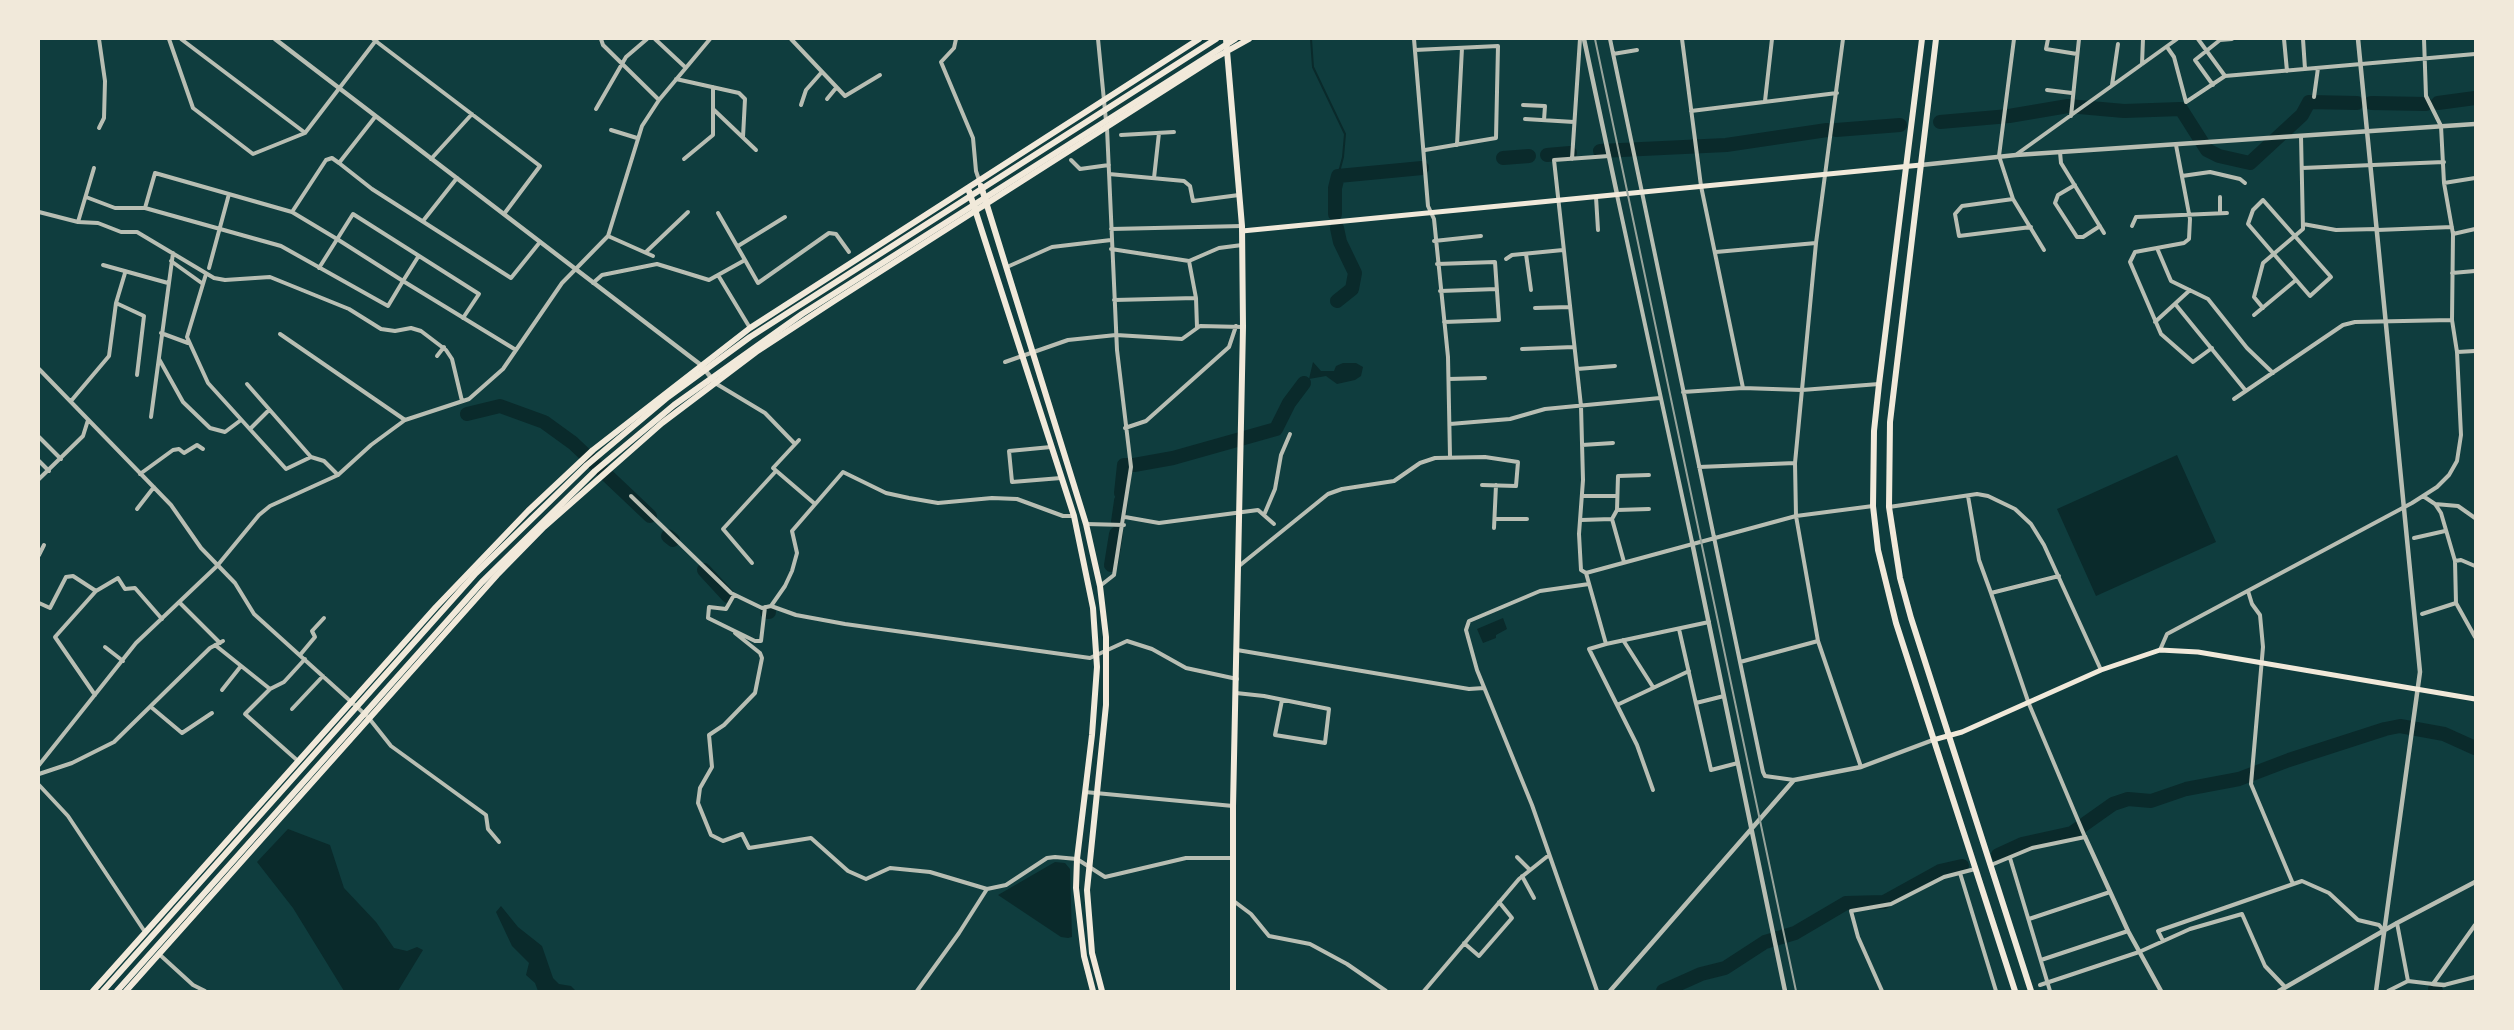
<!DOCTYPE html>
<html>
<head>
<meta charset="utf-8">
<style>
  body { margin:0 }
  #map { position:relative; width:2514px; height:1030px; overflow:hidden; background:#0f3d3e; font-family:Figtree,sans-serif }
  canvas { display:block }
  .frame { position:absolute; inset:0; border:40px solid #f1e9da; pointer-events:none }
</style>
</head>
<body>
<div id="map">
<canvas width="2514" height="1030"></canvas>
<div class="frame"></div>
</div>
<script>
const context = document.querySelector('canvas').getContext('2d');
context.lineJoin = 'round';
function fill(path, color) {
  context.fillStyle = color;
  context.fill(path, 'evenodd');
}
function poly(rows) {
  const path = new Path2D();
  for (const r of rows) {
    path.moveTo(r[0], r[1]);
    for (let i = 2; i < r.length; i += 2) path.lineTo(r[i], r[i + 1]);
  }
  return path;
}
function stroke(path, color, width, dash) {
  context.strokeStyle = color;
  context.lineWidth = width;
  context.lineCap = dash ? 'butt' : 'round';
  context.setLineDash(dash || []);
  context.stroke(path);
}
fill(poly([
  [1313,362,1321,371,1334,371,1336,366,1343,363,1356,363,1363,367,1361,376,1355,380,1337,384,1326,376,1309,379],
  [2177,455,2216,542,2096,596,2057,509],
  [1503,618,1507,629,1496,635,1496,638,1483,643,1477,629],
  [288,829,330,845,344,888,376,922,394,948,407,951,417,947,423,950,398,991,344,991,293,908,257,862],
  [1055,862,1065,863,1070,869,1072,937,1068,938,1061,937,998,895],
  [501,906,518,927,542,946,553,978,559,984,571,986,576,991,538,991,535,983,526,975,529,963,512,946,496,912]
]), '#0a2a2b');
stroke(poly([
  [1311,39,1313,67,1345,134,1343,157,1338,176]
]), '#0a2a2b', 2);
stroke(poly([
  [2371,103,2426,104],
  [2438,103,2475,98],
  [1940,122,2009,116,2068,106,2124,111,2181,109,2207,150,2219,156,2250,163,2302,115,2309,102,2357,103],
  [1836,130,1900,125],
  [1600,151,1726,145,1827,130],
  [1547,155,1570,153],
  [1503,158,1529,156],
  [1335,214,1335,188,1338,176,1422,168],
  [1337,301,1352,289,1355,273,1340,242,1337,228],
  [467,414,500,406,544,422,573,443,650,516],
  [1134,465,1173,458,1276,429,1289,403,1304,383],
  [1121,493,1124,465,1128,465],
  [1118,522,1121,501],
  [668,536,673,540],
  [1111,565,1116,534],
  [704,570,728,596],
  [767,612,769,612],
  [1998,855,2022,844,2072,833,2113,804,2128,799,2151,801,2186,789,2239,779,2289,760,2385,729,2400,726,2444,734,2475,748],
  [2435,989,2436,991],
  [1663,991,1701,974,1725,968,1765,942,1795,933,1846,903,1884,902,1940,871,1962,866]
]), '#0a2a2b', 14);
stroke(poly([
  [169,39,193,108,253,154,305,133,377,39],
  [181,39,304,132],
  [373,39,540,166,504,214],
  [601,39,603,45,659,100],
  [655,39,685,67],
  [791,39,845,96,880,75],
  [956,39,954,48,941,62,973,138,976,171,979,180],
  [1098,39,1106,121],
  [1414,39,1428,206,1434,219,1448,357,1450,456],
  [1610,39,1763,772,1765,776,1794,780],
  [1682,39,1701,186,1743,388],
  [1843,39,1816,243,1795,463,1796,516,1818,641,1861,767],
  [2014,39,1999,156,2013,199,2044,250],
  [2048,39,2046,49,2077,54],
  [2198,39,2225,76],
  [2284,39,2287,71],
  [2303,39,2305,69],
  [2167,47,2174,57,2186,102,2225,76,2475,54],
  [1415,50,1498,46,1496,138,1425,150],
  [1613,54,1637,50],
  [2142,64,2143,39],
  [676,79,739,93,745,99,743,137],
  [2112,85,2118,44],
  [2213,85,2195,60,2220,40,2232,39],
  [2047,90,2072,93],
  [2314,97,2318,68],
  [827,99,836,88],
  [1765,101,1772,39],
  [801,105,806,90,821,73],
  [1523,105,1545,106,1544,120],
  [596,109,626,57,647,39],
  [713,109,756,150],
  [1691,111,1837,93],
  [2071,116,2079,39],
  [1525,119,1574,122],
  [99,128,104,118,105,81,99,39],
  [611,130,637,138],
  [1121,135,1174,132],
  [1457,145,1462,48],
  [2176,145,2190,219,2189,239,2184,243,2135,252,2130,262,2161,334,2193,362,2212,348],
  [2060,152,2061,163,2104,233],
  [2017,154,2177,39],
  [1609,156,1554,160,1581,406,1583,480,1579,534,1581,570,1586,573,1606,644,1709,622],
  [431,159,472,114],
  [684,159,713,135,713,87],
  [1572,159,1580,39],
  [1071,160,1080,169,1109,165],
  [339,163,372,189,511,278,540,242],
  [2302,168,2444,162],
  [1109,174,1184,181,1190,186,1193,201,1239,195],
  [2182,176,2210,172,2240,179,2245,183],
  [1154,178,1159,133],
  [2444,183,2475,178],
  [2075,185,2058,195,2055,203,2077,237,2083,237,2100,226],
  [1617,195,1692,542],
  [86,197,115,208,145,208],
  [1596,197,1598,230],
  [2220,197,2220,213],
  [2013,199,1962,206,1955,214,1959,236,2031,227],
  [2263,200,2331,277,2310,296,2248,224,2253,210,2263,200],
  [39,212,78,222,98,223,121,232,137,232,214,278,225,280,270,277,349,309,381,329,395,331,411,328,421,331,446,350,452,359,462,401],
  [292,212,326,160,332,158,339,163,375,117],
  [718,213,745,260],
  [423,221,457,178],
  [78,222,94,168],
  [2303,224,2336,230,2377,229],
  [2132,226,2136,217,2227,213],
  [1111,229,1242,226],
  [2377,230,2452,227],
  [2453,234,2475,229],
  [608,236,653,256],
  [1434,241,1481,236],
  [738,246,785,217],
  [2157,248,2171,281,2208,299,2247,348,2273,373],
  [1111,249,1189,261,1219,248,1242,245],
  [646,252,688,212],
  [1716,252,1816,243],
  [1526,254,1531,290],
  [418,257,403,281,388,306,281,246,145,208,155,173,292,212,337,239,403,281,516,350],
  [1506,259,1512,255,1563,250],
  [171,261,203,284],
  [1189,261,1196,298],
  [1437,264,1495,262,1499,320,1444,322],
  [103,265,168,283],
  [1007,267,1052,247,1111,240],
  [209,268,229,194],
  [319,268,353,214,479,294,463,318],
  [2452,273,2475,271],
  [206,274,187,337,208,383,286,469,311,457,324,461,338,475],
  [718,275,750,328],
  [593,283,602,275,657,264,709,280,745,260,758,283,829,233,836,234,849,252],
  [1440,291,1497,289],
  [1114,300,1196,298,1197,327],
  [116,303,144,316,137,375],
  [2176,305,2246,391],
  [1535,308,1570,307],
  [2263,308,2254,297,2263,263,2303,229,2301,136],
  [2254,315,2296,280],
  [2155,322,2190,290],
  [161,333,188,343],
  [280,334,405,420],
  [1522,349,1574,347],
  [2457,352,2475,351],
  [437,356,444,347],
  [159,359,183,402,210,428,225,432,241,420],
  [1005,362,1068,340,1116,335,1182,339,1200,326,1243,327],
  [39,369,171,505,201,548,235,583,254,614,368,717,391,746,486,815,488,829,499,842],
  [1577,369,1615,366],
  [1449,379,1485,378],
  [715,383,765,413,795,444],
  [247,384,311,457],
  [1683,392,1743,388,1802,390,1879,384],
  [2234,399,2343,325,2355,322,2452,320],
  [71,401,109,356,116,303,125,273],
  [151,417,173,253],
  [1450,424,1510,419,1545,409,1660,398],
  [1125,428,1146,421,1229,347,1236,326],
  [250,429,269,410],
  [39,437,61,459],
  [799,440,773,468,815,504],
  [1582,445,1613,443],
  [1051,447,1009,451,1012,482,1061,478],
  [39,461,49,471],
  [1699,467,1795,463],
  [140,474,173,450,179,449,184,453,197,445,203,449],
  [1649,475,1618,476,1617,510,1649,509],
  [39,479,83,436,88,420],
  [631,496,731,593,762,608,771,606,785,586,792,571,797,553,792,531,843,472,886,493,909,498,938,503,992,498,1017,499,1063,516,1073,516],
  [1582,496,1617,496],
  [1968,496,1979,560,1991,593,2029,704,2085,837,2032,848,1991,865],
  [2423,496,2435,504,2458,506,2475,518],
  [2435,504,2441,513,2455,561,2456,603,2475,637],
  [1889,507,1977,494,1988,496,2015,509,2031,524,2044,545,2101,670],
  [137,509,154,487],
  [1617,510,1612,519,1624,562],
  [1264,515,1275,489,1281,455,1290,434],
  [1125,517,1159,523,1258,510,1274,524],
  [1495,519,1527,519],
  [1581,520,1612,519],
  [1086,524,1124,525],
  [1494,528,1496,485],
  [2414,538,2445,531],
  [39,555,44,545],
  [2455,561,2461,560,2475,566],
  [752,563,723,529,776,471],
  [1239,566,1328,494,1342,489,1394,481,1420,463,1435,458,1485,457,1518,462,1516,486,1482,485],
  [1586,573,1796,516,1873,506],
  [1589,584,1540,591,1469,621,1466,630,1477,670,1532,805,1597,991],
  [1100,586,1114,575,1131,467,1117,350,1107,128],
  [2248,591,2252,604,2260,615,2263,647,2251,784,2293,884],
  [1991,593,2059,576],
  [734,595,726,609,709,607,708,618,755,641,761,641,765,607],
  [179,602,220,643],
  [39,603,50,608,66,577,73,576,96,591,118,578,125,589,135,588,162,619],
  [771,606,796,615,845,624,1090,658,1127,641,1152,649,1186,668,1237,679],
  [2422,614,2456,603],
  [1679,629,1711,770,1738,763],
  [735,633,760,653,762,658,755,693,724,725,709,735,712,767,700,788,698,803,711,835,723,841,742,834,749,848,811,838,848,871,866,879,890,868,930,872,987,889,1006,885,1047,858,1055,857,1077,859,1105,877,1186,858,1234,858],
  [1623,640,1653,687],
  [1606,644,1589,649,1637,745,1653,790],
  [215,645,270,689],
  [105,647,123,661],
  [1237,650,1469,689,1484,688],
  [2160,650,2167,634,2412,503,2437,487,2449,475,2457,461,2461,435,2457,352,2452,320,2453,234,2444,183,2441,126,2426,96,2424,39],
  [300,655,315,637,312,631,324,618],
  [1740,662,1818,641],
  [222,690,241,666],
  [1236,693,1264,696,1329,709,1325,743,1275,735,1282,700],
  [95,695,55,637,96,591],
  [1696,703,1724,696],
  [1617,705,1689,671],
  [151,707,182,733,212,713],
  [292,709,323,676],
  [298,761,245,714,270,689,284,682,305,659],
  [39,765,136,643,217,566,259,515,270,506,338,475,371,445,405,420,469,399,503,369,562,283,608,236,642,126,659,100,710,39],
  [39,774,72,763,114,742,210,648,223,641],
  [39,785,68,816,145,932],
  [1085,792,1233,806],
  [1517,857,1530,870],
  [2010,858,2050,991],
  [1960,873,1996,991],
  [1522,876,1534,898],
  [1235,902,1251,914,1269,936,1310,944,1347,964,1386,991],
  [2029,919,2110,892],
  [2397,923,2408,981],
  [2163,941,2158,931,2302,881,2329,893,2358,920,2379,925,2384,931],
  [1464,943,1479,956,1512,918,1499,902],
  [159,954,193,985,205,991],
  [2041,960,2128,931],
  [2040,985,2139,952,2190,929,2242,914,2265,966,2285,987],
  [2444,985,2475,977],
  [917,991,959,933,987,889],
  [1424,991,1519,879,1549,855],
  [1882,991,1858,937,1851,911,1891,904,1944,877,1975,869],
  [2388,991,2408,981,2433,984,2475,925]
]), '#b8beb3', 4);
stroke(poly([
  [275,39,701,365,713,380],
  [1584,39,1617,194],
  [2358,39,2420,672,2376,991],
  [1921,165,2016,155,2475,124],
  [1692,542,1785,991],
  [2085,837,2128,931,2161,991],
  [2433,984,2444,985],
  [1610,991,1794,780,1861,767,1933,740],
  [2279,991,2397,923,2475,882]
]), '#b8beb3', 4.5);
stroke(poly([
  [1242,231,1921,165],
  [1933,740,1962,732,2101,670,2160,650,2198,652,2475,699]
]), '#f1e9da', 5);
stroke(poly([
  [1226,39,1242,226,1243,327,1233,806,1233,991],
  [981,186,1086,524,1100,586,1106,637,1106,705,1087,890,1092,953,1102,991],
  [969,191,1074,516,1093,608,1097,667,1092,735,1077,859,1076,888,1084,956,1093,991],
  [93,991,436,607,528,511,593,450,750,328,1199,39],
  [126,991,497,575,544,527,662,423,756,352,834,301,1213,59,1249,39]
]), '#f1e9da', 6);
stroke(poly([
  [1922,39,1879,384,1874,431,1873,506,1878,550,1896,623,2015,991],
  [1936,39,1890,422,1889,507,1900,578,1911,618,2031,991],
  [103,991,476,573,587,465,668,397,750,337,1216,39],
  [117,991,482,582,595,471,674,405,802,314,1235,39]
]), '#f1e9da', 6);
stroke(poly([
  [1595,39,1796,991]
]), '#97a49c', 2);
</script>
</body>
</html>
